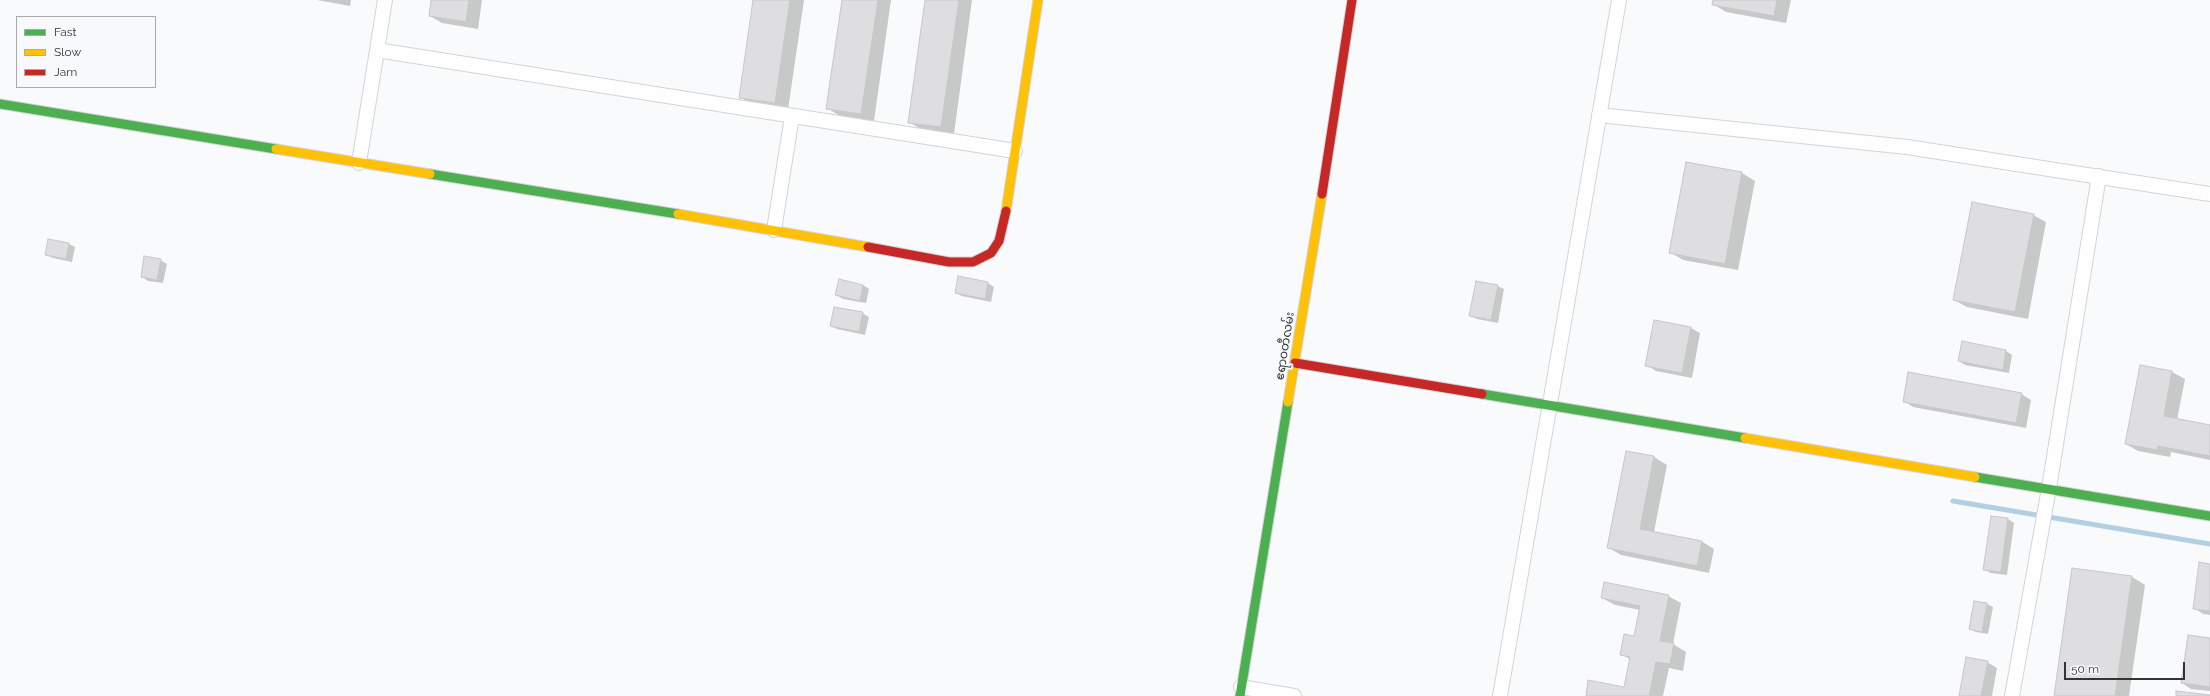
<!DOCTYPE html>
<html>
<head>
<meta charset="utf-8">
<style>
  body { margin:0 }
  #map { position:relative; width:2210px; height:696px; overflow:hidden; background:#f9fafb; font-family:Raleway,sans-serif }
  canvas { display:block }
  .legend { position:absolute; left:16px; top:16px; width:140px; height:72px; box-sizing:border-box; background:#f8f9fc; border:1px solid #aaaaac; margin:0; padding:5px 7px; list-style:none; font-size:12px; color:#343435 }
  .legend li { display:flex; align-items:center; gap:8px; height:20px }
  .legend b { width:20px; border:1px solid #aaaaac }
  .scale { position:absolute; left:2064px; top:662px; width:121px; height:18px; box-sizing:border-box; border:2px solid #343435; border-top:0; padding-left:5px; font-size:12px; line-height:14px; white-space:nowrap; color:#343435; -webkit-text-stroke:3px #f8f9fc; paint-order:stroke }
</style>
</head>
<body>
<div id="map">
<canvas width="2210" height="696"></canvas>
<ul class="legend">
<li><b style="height:5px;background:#4caf50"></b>Fast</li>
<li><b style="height:5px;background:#ffc107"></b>Slow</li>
<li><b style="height:5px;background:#c62828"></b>Jam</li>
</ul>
<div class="scale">50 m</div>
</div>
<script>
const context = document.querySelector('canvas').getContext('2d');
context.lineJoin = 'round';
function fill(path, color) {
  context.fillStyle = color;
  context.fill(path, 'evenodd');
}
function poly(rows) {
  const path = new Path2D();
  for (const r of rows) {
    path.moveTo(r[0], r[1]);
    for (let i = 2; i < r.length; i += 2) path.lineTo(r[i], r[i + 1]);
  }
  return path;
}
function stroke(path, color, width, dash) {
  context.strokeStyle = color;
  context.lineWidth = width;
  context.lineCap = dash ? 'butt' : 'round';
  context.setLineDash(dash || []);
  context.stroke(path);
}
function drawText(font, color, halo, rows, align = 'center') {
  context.font = font + ' Raleway,"Noto Sans Myanmar",sans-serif';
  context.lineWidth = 4;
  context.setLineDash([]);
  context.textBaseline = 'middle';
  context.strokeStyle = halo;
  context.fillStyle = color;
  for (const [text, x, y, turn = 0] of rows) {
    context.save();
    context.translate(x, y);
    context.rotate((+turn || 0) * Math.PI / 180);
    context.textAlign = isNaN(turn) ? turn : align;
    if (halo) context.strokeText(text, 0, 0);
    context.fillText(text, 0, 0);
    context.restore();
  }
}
fill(poly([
  [317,0,351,0,350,6],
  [432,0,482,0,478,29,442,23,430,16],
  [754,0,804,0,788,110,753,105,740,97],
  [843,0,891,0,874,121,840,116,827,108],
  [926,0,972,0,954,134,922,130,909,122],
  [1714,0,1791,0,1786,23,1726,12,1713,4],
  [1687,163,1742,173,1755,181,1738,270,1683,260,1670,252],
  [2033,215,2046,222,2028,319,1967,307,1954,300],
  [69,244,75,247,72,262,53,258,46,255],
  [160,260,167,264,163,283,148,281,142,277],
  [988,283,994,287,991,302,962,296,956,293],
  [863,285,869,289,866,303,843,299,836,295],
  [1497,286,1504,289,1498,323,1477,319,1470,315],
  [862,313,869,317,865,335,837,329,831,326],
  [1691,328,1700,333,1692,378,1656,371,1647,365],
  [1962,343,2006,351,2012,355,2009,373,1965,365,1959,361],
  [2141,366,2172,372,2185,379,2177,420,2210,426,2210,460,2171,452,2170,457,2138,451,2126,444],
  [2021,394,2031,400,2026,428,1913,407,1904,401],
  [1627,452,1654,457,1667,465,1654,532,1701,541,1714,549,1709,573,1621,555,1609,548],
  [1992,517,2008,519,2014,523,2007,575,1991,573,1984,569],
  [2210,565,2210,615,2203,614,2194,608],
  [2073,569,2132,577,2145,585,2129,696,2055,696],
  [1668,596,1681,603,1673,644,1686,652,1683,671,1669,668,1663,696,1587,696,1625,688,1631,660,1621,654,1635,637,1640,610,1615,605,1602,598],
  [1975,602,1987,604,1993,607,1988,634,1976,632,1970,629],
  [2210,639,2210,691,2191,689,2182,683],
  [1987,662,1997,668,1992,696,1960,696]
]), '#0003');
stroke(poly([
  [1953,501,2210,544]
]), '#b4cee2', 5);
const building = poly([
  [431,0,469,0,466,22,429,16,431,0],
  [753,0,790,0,775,103,739,98,753,0],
  [842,0,878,0,861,114,826,109,842,0],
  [925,0,959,0,941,127,908,123,925,0],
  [1713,0,1777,0,1774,16,1712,5,1713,0],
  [1686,162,1742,172,1725,264,1669,253,1686,162],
  [1972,202,2034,214,2015,312,1953,300,1972,202],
  [48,239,69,243,66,259,45,255,48,239],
  [144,256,161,259,157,280,141,277,144,256],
  [958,276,988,282,985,299,955,293,958,276],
  [839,279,863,285,860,301,835,295,839,279],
  [1476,281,1498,285,1491,320,1469,316,1476,281],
  [834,307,863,312,859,332,830,326,834,307],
  [1654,320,1691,327,1682,373,1645,366,1654,320],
  [1962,341,2006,350,2003,370,1958,361,1962,341],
  [2140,365,2172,371,2164,416,2210,425,2210,456,2158,446,2157,450,2125,444,2140,365],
  [1908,372,2022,393,2016,423,1903,402,1908,372],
  [1626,451,1654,456,1640,529,1702,541,1697,566,1607,548,1626,451],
  [1991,516,2008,518,2001,572,1983,570,1991,516],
  [2199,562,2210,564,2210,611,2193,609,2199,562],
  [2072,568,2132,576,2115,696,2054,696,2072,568],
  [1604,582,1669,595,1660,641,1674,643,1670,664,1656,662,1649,696,1586,696,1588,680,1624,687,1630,657,1620,655,1624,634,1634,636,1640,606,1601,598,1604,582],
  [1974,601,1987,603,1982,632,1969,629,1974,601],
  [2188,635,2210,638,2210,687,2181,683,2188,635],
  [1966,657,1988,661,1981,696,1959,696,1966,657],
  [2176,691,2210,695,2210,696,2176,696,2176,691]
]);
fill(building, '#dedee0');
stroke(building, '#c6c7c8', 1);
const street = poly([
  [377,50,1015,151],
  [1599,115,1907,147,2210,194],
  [359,163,385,0],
  [774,230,792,116],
  [1241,687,1294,696],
  [1500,696,1619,0],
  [2012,696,2049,488,2099,176]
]);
const fast = poly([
  [0,104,276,149],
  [430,174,678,214],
  [1482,394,1745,438],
  [1975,477,2210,516],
  [1240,696,1288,402]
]);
const slow = poly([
  [276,149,430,174],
  [1006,211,1038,0],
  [678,214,868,247],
  [1288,402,1322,194],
  [1745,438,1975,477]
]);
const jam = poly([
  [1322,194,1352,0],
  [868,247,949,262,973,262,991,253,999,241,1006,211],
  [1295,363,1482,394]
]);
stroke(street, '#d3d4d5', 16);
stroke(fast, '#d3d4d5', 11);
stroke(slow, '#d3d4d5', 11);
stroke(jam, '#d3d4d5', 11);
stroke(street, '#fefefe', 14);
stroke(fast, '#4caf50', 9);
stroke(slow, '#ffc107', 9);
stroke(jam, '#c62828', 9);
drawText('12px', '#343435', '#f8f9fc', [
  ["ဧရာဝတီလမ်း",1285,346,-81]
]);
</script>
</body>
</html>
